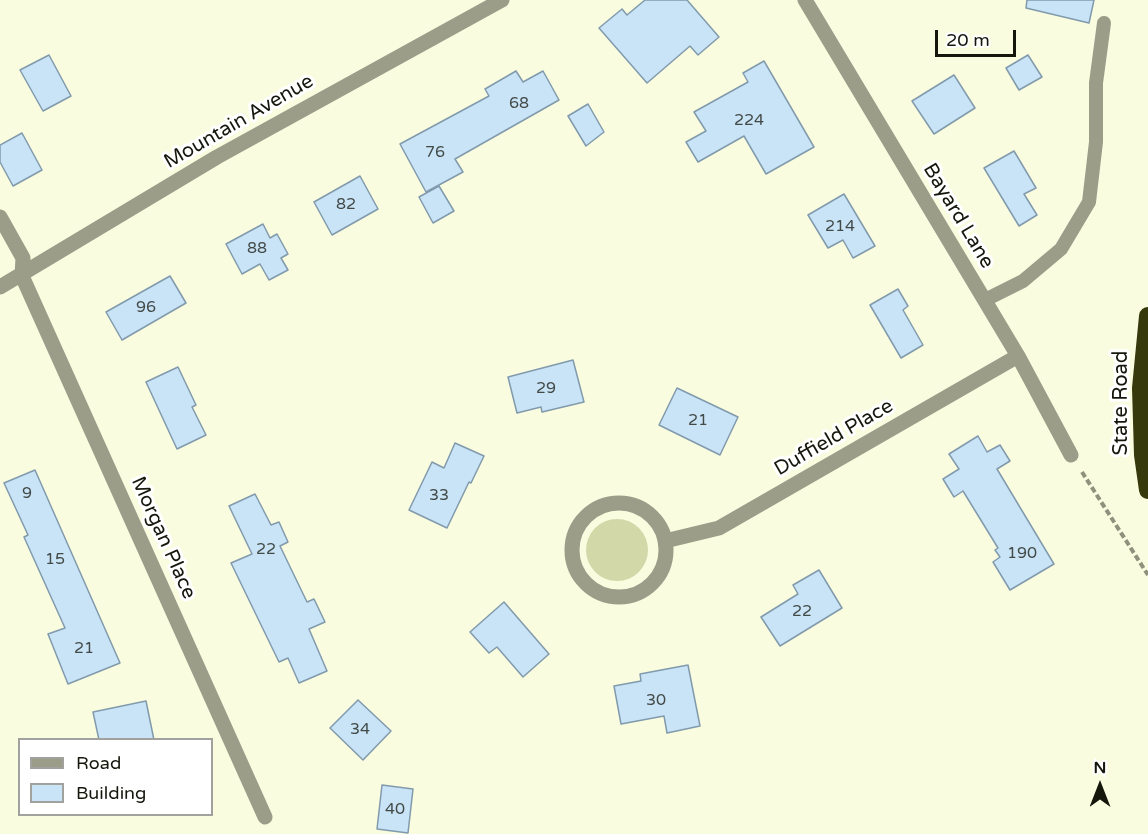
<!DOCTYPE html>
<html>
<head>
<meta charset="utf-8">
<style>
  body { margin:0 }
  #map { position:relative; width:1148px; height:834px; overflow:hidden; background:#f9fcdf; font-family:"Varela Round",sans-serif }
  canvas { display:block }
  .legend { position:absolute; left:18px; top:738px; width:195px; height:78px; box-sizing:border-box; background:#fff; border:2px solid #a1a29e; margin:0; padding:8px 10px; list-style:none; font-size:18px; color:#15160c }
  .legend li { display:flex; align-items:center; gap:12px; height:30px }
  .legend b { width:30px; border:2px solid #a1a29e }
  .north { position:absolute; left:1070px; top:756px; width:60px; height:60px; -webkit-text-stroke:4px #fff; paint-order:stroke; rotate:0deg; font-size:16px; font-weight:700; line-height:24px; text-align:center; color:#15160c }
  .north::after { content:''; display:block; margin:auto; width:21px; height:27px; background:#15160c; clip-path:polygon(50% 0,100% 100%,50% 72%,0 100%) }
  .scale { position:absolute; left:935px; top:30px; width:81px; height:27px; box-sizing:border-box; border:3px solid #15160c; border-top:0; padding-left:8px; font-size:18px; line-height:21px; white-space:nowrap; color:#15160c; -webkit-text-stroke:4px #fff; paint-order:stroke }
</style>
</head>
<body>
<div id="map">
<canvas width="1148" height="834"></canvas>
<ul class="legend">
<li><b style="height:8px;background:#9b9d89"></b>Road</li>
<li><b style="height:16px;background:#cae4f7"></b>Building</li>
</ul>
<div class="north">N</div>
<div class="scale">20 m</div>
</div>
<script>
const context = document.querySelector('canvas').getContext('2d');
context.lineJoin = 'round';
function fill(path, color) {
  context.fillStyle = color;
  context.fill(path, 'evenodd');
}
function poly(rows) {
  const path = new Path2D();
  for (const r of rows) {
    if (r.length === 3) {
      path.moveTo(r[0] + r[2], r[1]);
      path.arc(r[0], r[1], r[2], 0, 2 * Math.PI);
      continue;
    }
    path.moveTo(r[0], r[1]);
    for (let i = 2; i < r.length; i += 2) path.lineTo(r[i], r[i + 1]);
  }
  return path;
}
function stroke(path, color, width, dash) {
  context.strokeStyle = color;
  context.lineWidth = width;
  context.lineCap = dash ? 'butt' : 'round';
  context.setLineDash(dash || []);
  context.stroke(path);
}
function drawText(font, color, halo, rows, align = 'center') {
  context.font = font + ' "Varela Round",sans-serif';
  context.lineWidth = 6;
  context.setLineDash([]);
  context.textBaseline = 'middle';
  context.strokeStyle = halo;
  context.fillStyle = color;
  for (const [text, x, y, turn = 0] of rows) {
    context.save();
    context.translate(x, y);
    context.rotate((+turn || 0) * Math.PI / 180);
    context.textAlign = isNaN(turn) ? turn : align;
    if (halo) context.strokeText(text, 0, 0);
    context.fillText(text, 0, 0);
    context.restore();
  }
}
fill(poly([
  [617,550,31]
]), '#d3d8a9');
const building = poly([
  [645,0,687,0,719,37,698,55,690,46,647,83,599,28,622,9,627,15,645,0],
  [1027,0,1094,0,1089,23,1026,8,1027,0],
  [49,55,71,96,43,111,20,70,49,55],
  [1028,55,1042,77,1019,90,1006,68,1028,55],
  [764,61,814,147,766,174,744,136,698,162,686,142,706,131,694,112,748,82,743,73,764,61],
  [516,71,523,82,543,71,559,100,455,159,463,172,426,192,400,144,489,96,485,89,516,71],
  [954,75,975,108,934,134,912,101,954,75],
  [588,104,604,132,586,146,568,116,588,104],
  [22,133,42,170,13,186,0,162,0,145,22,133],
  [1014,151,1036,188,1024,194,1037,215,1019,226,984,168,1014,151],
  [360,176,378,209,332,235,314,202,360,176],
  [439,186,454,211,433,223,419,197,439,186],
  [844,194,875,246,853,258,843,240,828,248,808,215,844,194],
  [263,224,270,238,277,234,288,254,281,258,288,270,269,280,260,264,242,274,226,244,263,224],
  [170,276,186,303,122,340,106,312,170,276],
  [898,289,908,306,903,310,923,345,901,358,870,305,898,289],
  [573,360,584,402,542,412,541,407,517,413,508,377,573,360],
  [178,367,196,405,192,407,206,435,177,449,146,382,178,367],
  [677,388,738,417,720,455,659,425,677,388],
  [978,436,987,452,1000,445,1010,461,997,469,1054,564,1010,590,993,562,1000,557,995,550,998,548,963,491,954,497,943,479,959,469,949,454,978,436],
  [455,443,484,456,471,483,469,482,447,528,409,510,432,462,444,468,455,443],
  [35,470,120,663,68,684,48,634,65,628,24,537,28,535,4,483,35,470],
  [255,494,271,525,279,522,288,542,280,546,307,602,314,599,325,622,309,629,327,671,299,683,288,658,279,662,231,563,252,554,229,506,255,494],
  [819,570,842,608,780,646,761,617,798,594,793,585,819,570],
  [504,602,549,654,523,677,497,647,489,653,470,632,504,602],
  [688,665,700,726,667,733,664,716,621,724,614,686,641,681,640,674,688,665],
  [358,700,391,731,363,760,330,728,358,700],
  [146,701,154,740,99,740,93,712,146,701],
  [382,785,413,789,408,833,377,829,382,785]
]);
fill(building, '#cae4f7');
stroke(building, '#819aac', 1.5);
stroke(poly([
  [1082,472,1148,575]
]), '#8f917d', 4, [6, 3]);
stroke(poly([
  [985,300,1023,281,1061,249,1089,202,1096,142,1096,83,1104,23]
]), '#9b9d89', 14);
stroke(poly([
  [805,0,1018,356,1071,455],
  [0,217,23,258,22,276,265,817],
  [0,287,217,157,502,0],
  [619,550,47],
  [665,541,719,528,1018,356]
]), '#9b9d89', 15);
stroke(poly([
  [1148,316,1141,388,1143,455,1148,490]
]), '#36390c', 18);
drawText('16px', '#424a47', null, [
  ["68",519,104],
  ["224",749,121],
  ["76",435,153],
  ["82",346,205],
  ["214",840,227],
  ["88",257,249],
  ["96",146,308],
  ["29",546,389],
  ["21",698,421],
  ["9",27,494],
  ["33",439,496],
  ["22",266,550],
  ["190",1022,554],
  ["15",55,560],
  ["22",802,612],
  ["21",84,649],
  ["30",656,701],
  ["34",360,730],
  ["40",395,810]
]);
drawText('20px', '#15160c', '#fff', [
  ["Mountain Avenue",239,122,-30],
  ["Bayard Lane",958,216,59],
  ["State Road",1122,403,-90],
  ["Duffield Place",834,438,-30],
  ["Morgan Place",163,538,66]
]);
</script>
</body>
</html>
